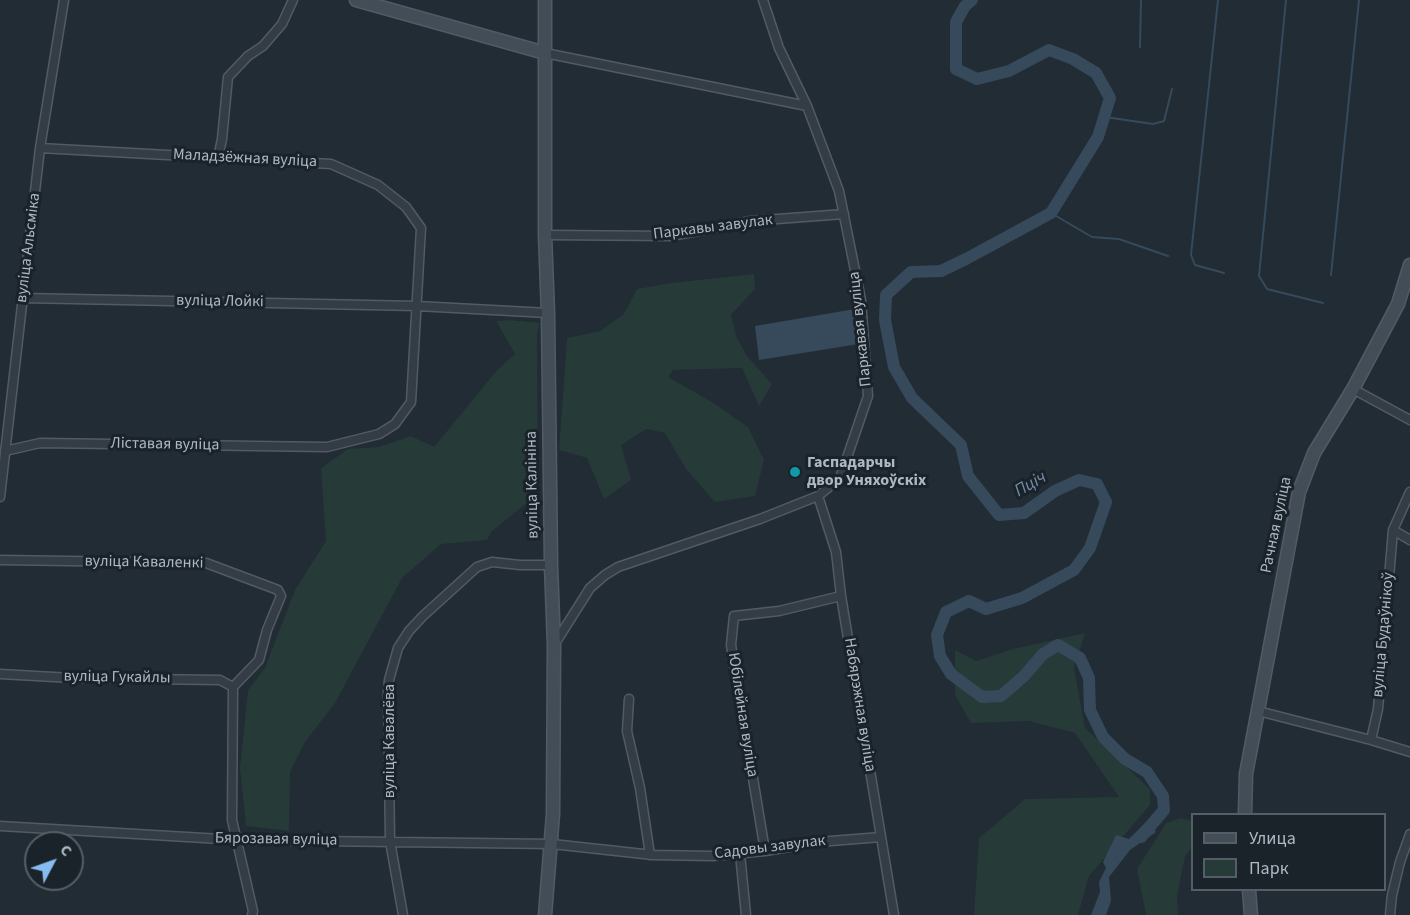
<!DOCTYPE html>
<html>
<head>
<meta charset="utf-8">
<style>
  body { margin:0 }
  #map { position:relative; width:1410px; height:915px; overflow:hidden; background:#212c35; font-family:"Source Sans 3",sans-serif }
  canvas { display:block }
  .legend { position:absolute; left:1191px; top:813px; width:195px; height:78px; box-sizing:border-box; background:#1a222a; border:2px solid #555e67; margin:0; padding:8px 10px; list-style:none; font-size:18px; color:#aeb8c2 }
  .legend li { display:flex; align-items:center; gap:12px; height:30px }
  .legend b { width:30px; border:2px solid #555e67 }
  .north { position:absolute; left:24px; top:831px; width:60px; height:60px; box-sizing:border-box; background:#1a222a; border:2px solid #555e67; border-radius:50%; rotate:49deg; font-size:16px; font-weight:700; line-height:24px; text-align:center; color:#aeb8c2 }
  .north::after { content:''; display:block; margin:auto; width:21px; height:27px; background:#86bbef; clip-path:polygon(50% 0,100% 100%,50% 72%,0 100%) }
</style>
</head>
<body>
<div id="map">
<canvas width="1410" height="915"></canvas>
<ul class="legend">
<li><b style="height:8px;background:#434d58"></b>Улица</li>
<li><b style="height:16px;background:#263a38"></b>Парк</li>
</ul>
<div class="north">С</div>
</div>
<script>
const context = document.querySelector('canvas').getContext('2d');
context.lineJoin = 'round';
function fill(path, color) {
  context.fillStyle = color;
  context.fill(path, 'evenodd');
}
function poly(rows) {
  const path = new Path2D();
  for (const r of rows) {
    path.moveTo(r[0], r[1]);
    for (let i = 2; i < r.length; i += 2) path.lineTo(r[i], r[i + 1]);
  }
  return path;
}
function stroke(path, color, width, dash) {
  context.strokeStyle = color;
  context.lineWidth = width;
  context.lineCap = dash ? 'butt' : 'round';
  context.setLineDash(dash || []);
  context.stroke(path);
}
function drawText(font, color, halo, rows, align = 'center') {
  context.font = font + ' "Source Sans 3",sans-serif';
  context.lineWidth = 6;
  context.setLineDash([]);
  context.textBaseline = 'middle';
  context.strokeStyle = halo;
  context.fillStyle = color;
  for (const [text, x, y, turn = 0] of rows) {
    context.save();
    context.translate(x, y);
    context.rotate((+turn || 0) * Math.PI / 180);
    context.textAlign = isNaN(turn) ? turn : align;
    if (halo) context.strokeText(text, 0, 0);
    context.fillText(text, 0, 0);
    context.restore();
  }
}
fill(poly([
  [754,274,755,289,731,315,736,336,747,356,772,384,759,406,742,368,673,370,668,377,712,402,748,427,764,460,755,496,715,502,686,469,665,433,646,429,621,445,631,480,604,499,587,458,559,450,567,338,600,331,624,314,637,289,671,283],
  [510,320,540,323,537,333,538,498,523,506,491,532,487,540,441,544,402,578,335,703,305,742,290,772,289,831,246,826,240,768,248,690,265,668,295,590,326,541,321,468,348,449,379,447,411,436,434,447,498,369,515,354,496,321],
  [1085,633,1074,668,1085,728,1150,789,1150,805,1089,876,1078,915,974,915,979,838,1025,799,1119,797,1075,733,1029,721,971,723,955,695,955,650,976,661,1013,649],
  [1181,818,1192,821,1192,847,1185,856,1177,897,1178,915,1146,915,1137,869,1166,823]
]), '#263a38');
fill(poly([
  [855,309,859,344,759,360,755,326],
  [1147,821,1156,832,1130,850,1109,877,1111,901,1106,915,1091,915,1100,892,1099,882,1106,868,1103,862,1116,835,1129,839]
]), '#364a5b');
stroke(poly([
  [1218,0,1191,255,1195,265,1224,273],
  [1286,0,1259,276,1267,289,1323,303],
  [1140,47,1141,0],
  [1105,117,1153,124,1164,121,1172,89],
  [1051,213,1092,237,1119,239,1168,256],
  [1331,275,1359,0]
]), '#364a5b', 2);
stroke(poly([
  [972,0,965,6,956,22,956,69,977,79,1009,71,1049,50,1073,59,1096,73,1110,98,1098,137,1051,213,966,259,941,271,911,272,886,295,885,320,894,367,912,398,961,445,968,476,999,515,1024,513,1055,491,1079,480,1097,484,1106,502,1090,548,1074,570,1022,598,986,609,969,601,946,612,937,635,940,656,951,674,982,697,1001,696,1024,676,1043,654,1058,645,1080,658,1089,678,1090,710,1103,737,1125,759,1147,772,1163,796,1164,810,1141,837]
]), '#364a5b', 12);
const street = poly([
  [545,53,807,106],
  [218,158,222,139,228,77,248,56,263,46,282,24,293,0],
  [545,235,671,236,751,221,844,214],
  [23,298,417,306,548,313],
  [1353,389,1410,420],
  [5,451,40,443,327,447,379,434,395,424,411,402,421,228,406,207,378,185,331,164,40,148],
  [1410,492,1393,530,1378,709,1371,740,1410,752],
  [818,496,836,552,841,596,894,915],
  [0,497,40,148,64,0],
  [1393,530,1410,540],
  [0,560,206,563,278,590,281,596,267,630,259,660,233,687],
  [554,645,590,588,605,575,618,567,760,519,818,496,840,478,868,396,861,300,839,191,807,106,779,48,763,0],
  [0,674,72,678,220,680,233,687],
  [233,687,232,820,253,911,252,915],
  [629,699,627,731,640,788,650,855],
  [1258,711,1371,740],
  [0,826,238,840,552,844,653,855,712,856,765,851,818,842,881,837],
  [765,851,731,645,734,616,779,611,841,596],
  [740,854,746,915],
  [403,915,390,841,388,692,389,680,398,648,409,631,423,616,477,567,492,562,520,565,551,565],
  [1390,915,1392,895,1400,862,1410,834]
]);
const secondary = poly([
  [356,0,545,53],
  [545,0,545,235,548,313,551,565,554,646,553,814,545,915],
  [1245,814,1246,774,1299,492,1314,453,1353,389,1398,304,1410,265],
  [1249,890,1251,915]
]);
stroke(street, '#525b63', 11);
stroke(secondary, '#525b63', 15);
stroke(street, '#343d46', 8);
stroke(secondary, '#434d58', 12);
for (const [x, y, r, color] of [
  [795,472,6,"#0f9aa8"]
]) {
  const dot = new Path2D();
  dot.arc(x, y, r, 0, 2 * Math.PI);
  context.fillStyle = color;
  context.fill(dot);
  stroke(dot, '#1a222a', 2);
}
drawText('16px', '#aeb8c2', '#1a222a', [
  ["Маладзёжная вуліца",245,159,3],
  ["Паркавы завулак",713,228,-7],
  ["вуліца Альсміка",29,248,-83],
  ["вуліца Лойкі",220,302,1],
  ["Паркавая вуліца",861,329,-96],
  ["Ліставая вуліца",165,445,1],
  ["вуліца Калініна",533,485,-91],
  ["Рачная вуліца",1277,525,-78],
  ["вуліца Каваленкі",144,563,1],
  ["вуліца Будаўнікоў",1384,635,-85],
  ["вуліца Гукайлы",117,678,1],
  ["Набярэжная вуліца",859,705,81],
  ["Юбілейная вуліца",742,715,81],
  ["вуліца Кавалёва",390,741,-90],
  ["Бярозавая вуліца",276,840,1],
  ["Садовы завулак",770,848,-7]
]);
drawText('bold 16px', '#aeb8c2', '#1a222a', [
  ["Гаспадарчы",807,463],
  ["двор Уняхоўскіх",807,481]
], 'left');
drawText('italic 18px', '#708da4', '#1a222a', [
  ["Пціч",1031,485,-30]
]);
</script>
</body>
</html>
